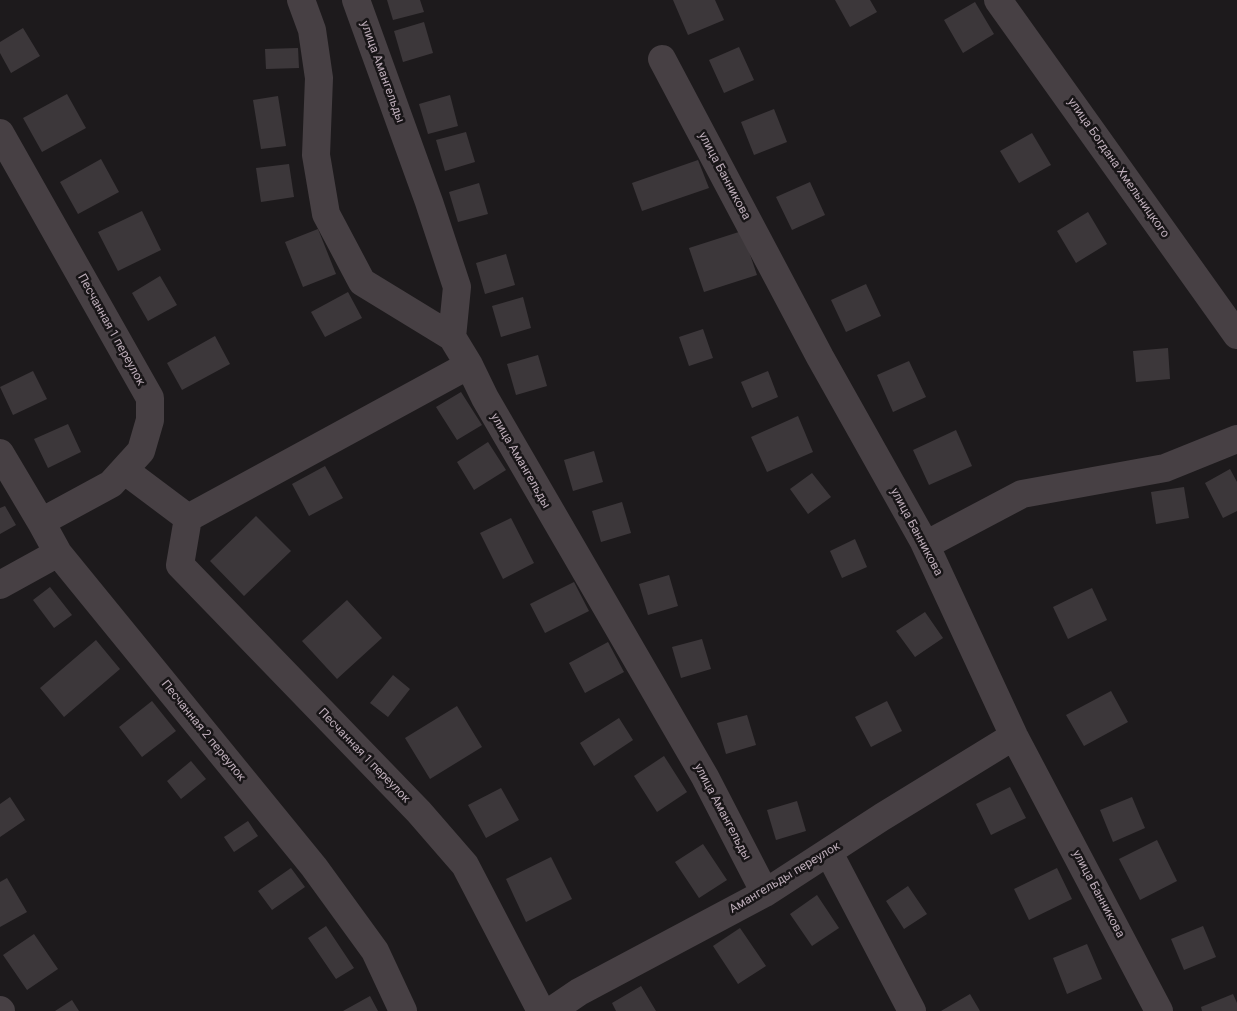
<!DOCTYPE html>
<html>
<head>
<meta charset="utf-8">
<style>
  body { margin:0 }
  canvas { display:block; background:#1d1a1c }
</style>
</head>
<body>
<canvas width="1237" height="1011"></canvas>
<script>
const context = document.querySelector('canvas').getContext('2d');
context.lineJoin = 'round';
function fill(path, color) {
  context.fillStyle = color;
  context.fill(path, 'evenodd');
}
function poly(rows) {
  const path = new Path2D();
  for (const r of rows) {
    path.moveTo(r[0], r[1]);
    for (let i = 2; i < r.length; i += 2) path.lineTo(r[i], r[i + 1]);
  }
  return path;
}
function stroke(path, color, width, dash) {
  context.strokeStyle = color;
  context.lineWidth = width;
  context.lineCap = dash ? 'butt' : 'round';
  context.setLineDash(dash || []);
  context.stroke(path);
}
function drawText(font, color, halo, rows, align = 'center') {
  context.font = font + ' Roboto,sans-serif';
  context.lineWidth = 5;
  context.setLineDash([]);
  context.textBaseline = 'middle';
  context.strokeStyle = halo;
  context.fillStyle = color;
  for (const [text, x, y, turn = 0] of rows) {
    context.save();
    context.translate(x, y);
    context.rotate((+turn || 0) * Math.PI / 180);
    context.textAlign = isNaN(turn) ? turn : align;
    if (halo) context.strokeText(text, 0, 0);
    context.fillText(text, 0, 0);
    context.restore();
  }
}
fill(poly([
  [387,0,420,0,424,12,393,20],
  [673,0,715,0,724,20,688,35],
  [835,0,870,0,877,12,850,27],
  [975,2,994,34,963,53,944,20],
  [424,22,433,53,403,62,394,31],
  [23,28,40,56,11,73,0,53,0,42],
  [739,47,754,80,724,93,709,60],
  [298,48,299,68,266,69,265,49],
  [67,94,86,128,42,152,23,118],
  [450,95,458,126,428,134,419,104],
  [278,96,286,146,261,149,253,100],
  [774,109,787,142,754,155,741,122],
  [466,132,475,162,445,171,436,140],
  [1032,133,1051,165,1019,183,1000,151],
  [101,159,119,192,78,214,60,182],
  [698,160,709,188,642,211,632,183],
  [289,164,294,197,261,202,256,168],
  [810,182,825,215,792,230,776,197],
  [479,183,488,214,458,222,449,192],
  [142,211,161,250,118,271,98,232],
  [1088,212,1107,244,1076,263,1057,231],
  [318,229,336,274,303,287,285,242],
  [742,231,757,275,704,292,689,248],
  [506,254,515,285,485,294,476,263],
  [160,276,177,305,148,321,132,293],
  [866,284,881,316,846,332,831,300],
  [348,292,362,318,325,337,311,312],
  [523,297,531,328,501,337,492,306],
  [703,329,713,358,689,366,679,337],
  [215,336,230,364,182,390,167,363],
  [1168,348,1170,379,1136,382,1133,351],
  [538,355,547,386,516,395,507,364],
  [909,361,926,397,893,412,877,375],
  [33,371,47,399,13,415,0,387],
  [768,371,778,397,752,408,741,382],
  [461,392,482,425,457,440,436,407],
  [798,416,813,452,767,472,751,437],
  [68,424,81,452,48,468,34,439],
  [956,430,972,466,929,485,913,450],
  [488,442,506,470,474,490,457,462],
  [594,451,603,482,573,491,564,460],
  [325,466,343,498,309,516,292,484],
  [1230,469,1237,482,1237,511,1223,518,1205,483],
  [812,473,831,497,808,514,790,489],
  [1184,487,1189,518,1156,524,1151,492],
  [622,502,631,533,601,542,592,511],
  [5,506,16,525,0,534,0,508],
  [256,516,291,551,244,596,210,561],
  [511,518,534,563,503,579,480,533],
  [855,539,867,567,842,578,830,551],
  [669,575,678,606,648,615,639,584],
  [574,582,589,611,545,633,530,604],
  [50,587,72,615,54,628,33,600],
  [1092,588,1107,620,1068,639,1053,607],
  [347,600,382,638,337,679,302,641],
  [925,612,943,638,915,657,896,631],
  [702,639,711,669,681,678,672,647],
  [96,640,120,669,64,717,40,688],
  [608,642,624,672,585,693,569,663],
  [393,675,410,689,388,717,370,703],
  [1111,691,1128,722,1084,746,1066,715],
  [152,701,176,731,142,757,119,727],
  [887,701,902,731,871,747,855,717],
  [457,706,482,747,430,779,405,738],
  [747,715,756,745,726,754,717,723],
  [619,718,633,740,594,766,580,743],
  [664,756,687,792,657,812,634,776],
  [191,761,206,779,181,799,167,781],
  [1010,787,1026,818,991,835,976,804],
  [501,788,519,820,486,838,468,805],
  [10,797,25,820,0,837,0,804],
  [1132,797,1145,828,1113,842,1100,810],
  [797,801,806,831,776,840,767,810],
  [248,821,258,836,234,852,224,837],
  [1157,840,1177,881,1140,900,1119,859],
  [703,844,727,880,699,898,675,862],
  [551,857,572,899,526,922,506,879],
  [291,868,305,887,272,910,258,891],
  [1057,868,1072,899,1029,920,1014,889],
  [7,878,27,912,0,927,0,882],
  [908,886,927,914,904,929,886,901],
  [817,895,839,928,812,946,790,914],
  [326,926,354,968,336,979,308,938],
  [1203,926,1216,957,1184,970,1171,939],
  [740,928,766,966,738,984,713,946],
  [34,934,58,969,27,990,3,955],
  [1087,944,1102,979,1067,994,1053,958],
  [641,986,656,1011,616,1011,612,1003],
  [970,994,980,1011,941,1011],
  [1233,994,1237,1003,1237,1011,1202,1011,1201,1007],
  [370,996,378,1011,343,1011],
  [72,1000,79,1011,55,1011]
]), '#3c373a');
stroke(poly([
  [301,0,312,30,319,78,316,155,326,214,362,282,452,337],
  [356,0,429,202,457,287,452,337,469,365,485,398,705,777,765,893],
  [998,0,1237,335],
  [662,59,820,357,924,542,1014,736,1159,1011],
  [0,133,150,398,150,420,141,451,111,484,41,522],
  [0,453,41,522,58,553,314,867,375,951,403,1011],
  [124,470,188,518],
  [188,518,180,565,419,812,465,865,541,1011],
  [188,518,469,365],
  [935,540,1022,494,1165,468,1237,439],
  [0,585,58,553],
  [829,853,912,1011],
  [0,1010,1,1011],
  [551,1011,579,992,765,893,882,817,1014,736]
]), '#474044', 28);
drawText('12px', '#bdadb9', '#181517', [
  ["улица Амангельды",382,72,70],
  ["улица Богдана Хмельницкого",1118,168,55],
  ["улица Банникова",724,176,62],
  ["Песчанная 1 переулок",111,330,61],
  ["улица Амангельды",520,461,60],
  ["улица Банникова",916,532,62],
  ["Песчанная 2 переулок",203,731,51],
  ["Песчанная 1 переулок",364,756,46],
  ["улица Амангельды",722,812,62],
  ["Амангельды переулок",785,878,-31],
  ["улица Банникова",1098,894,62]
]);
</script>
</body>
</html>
